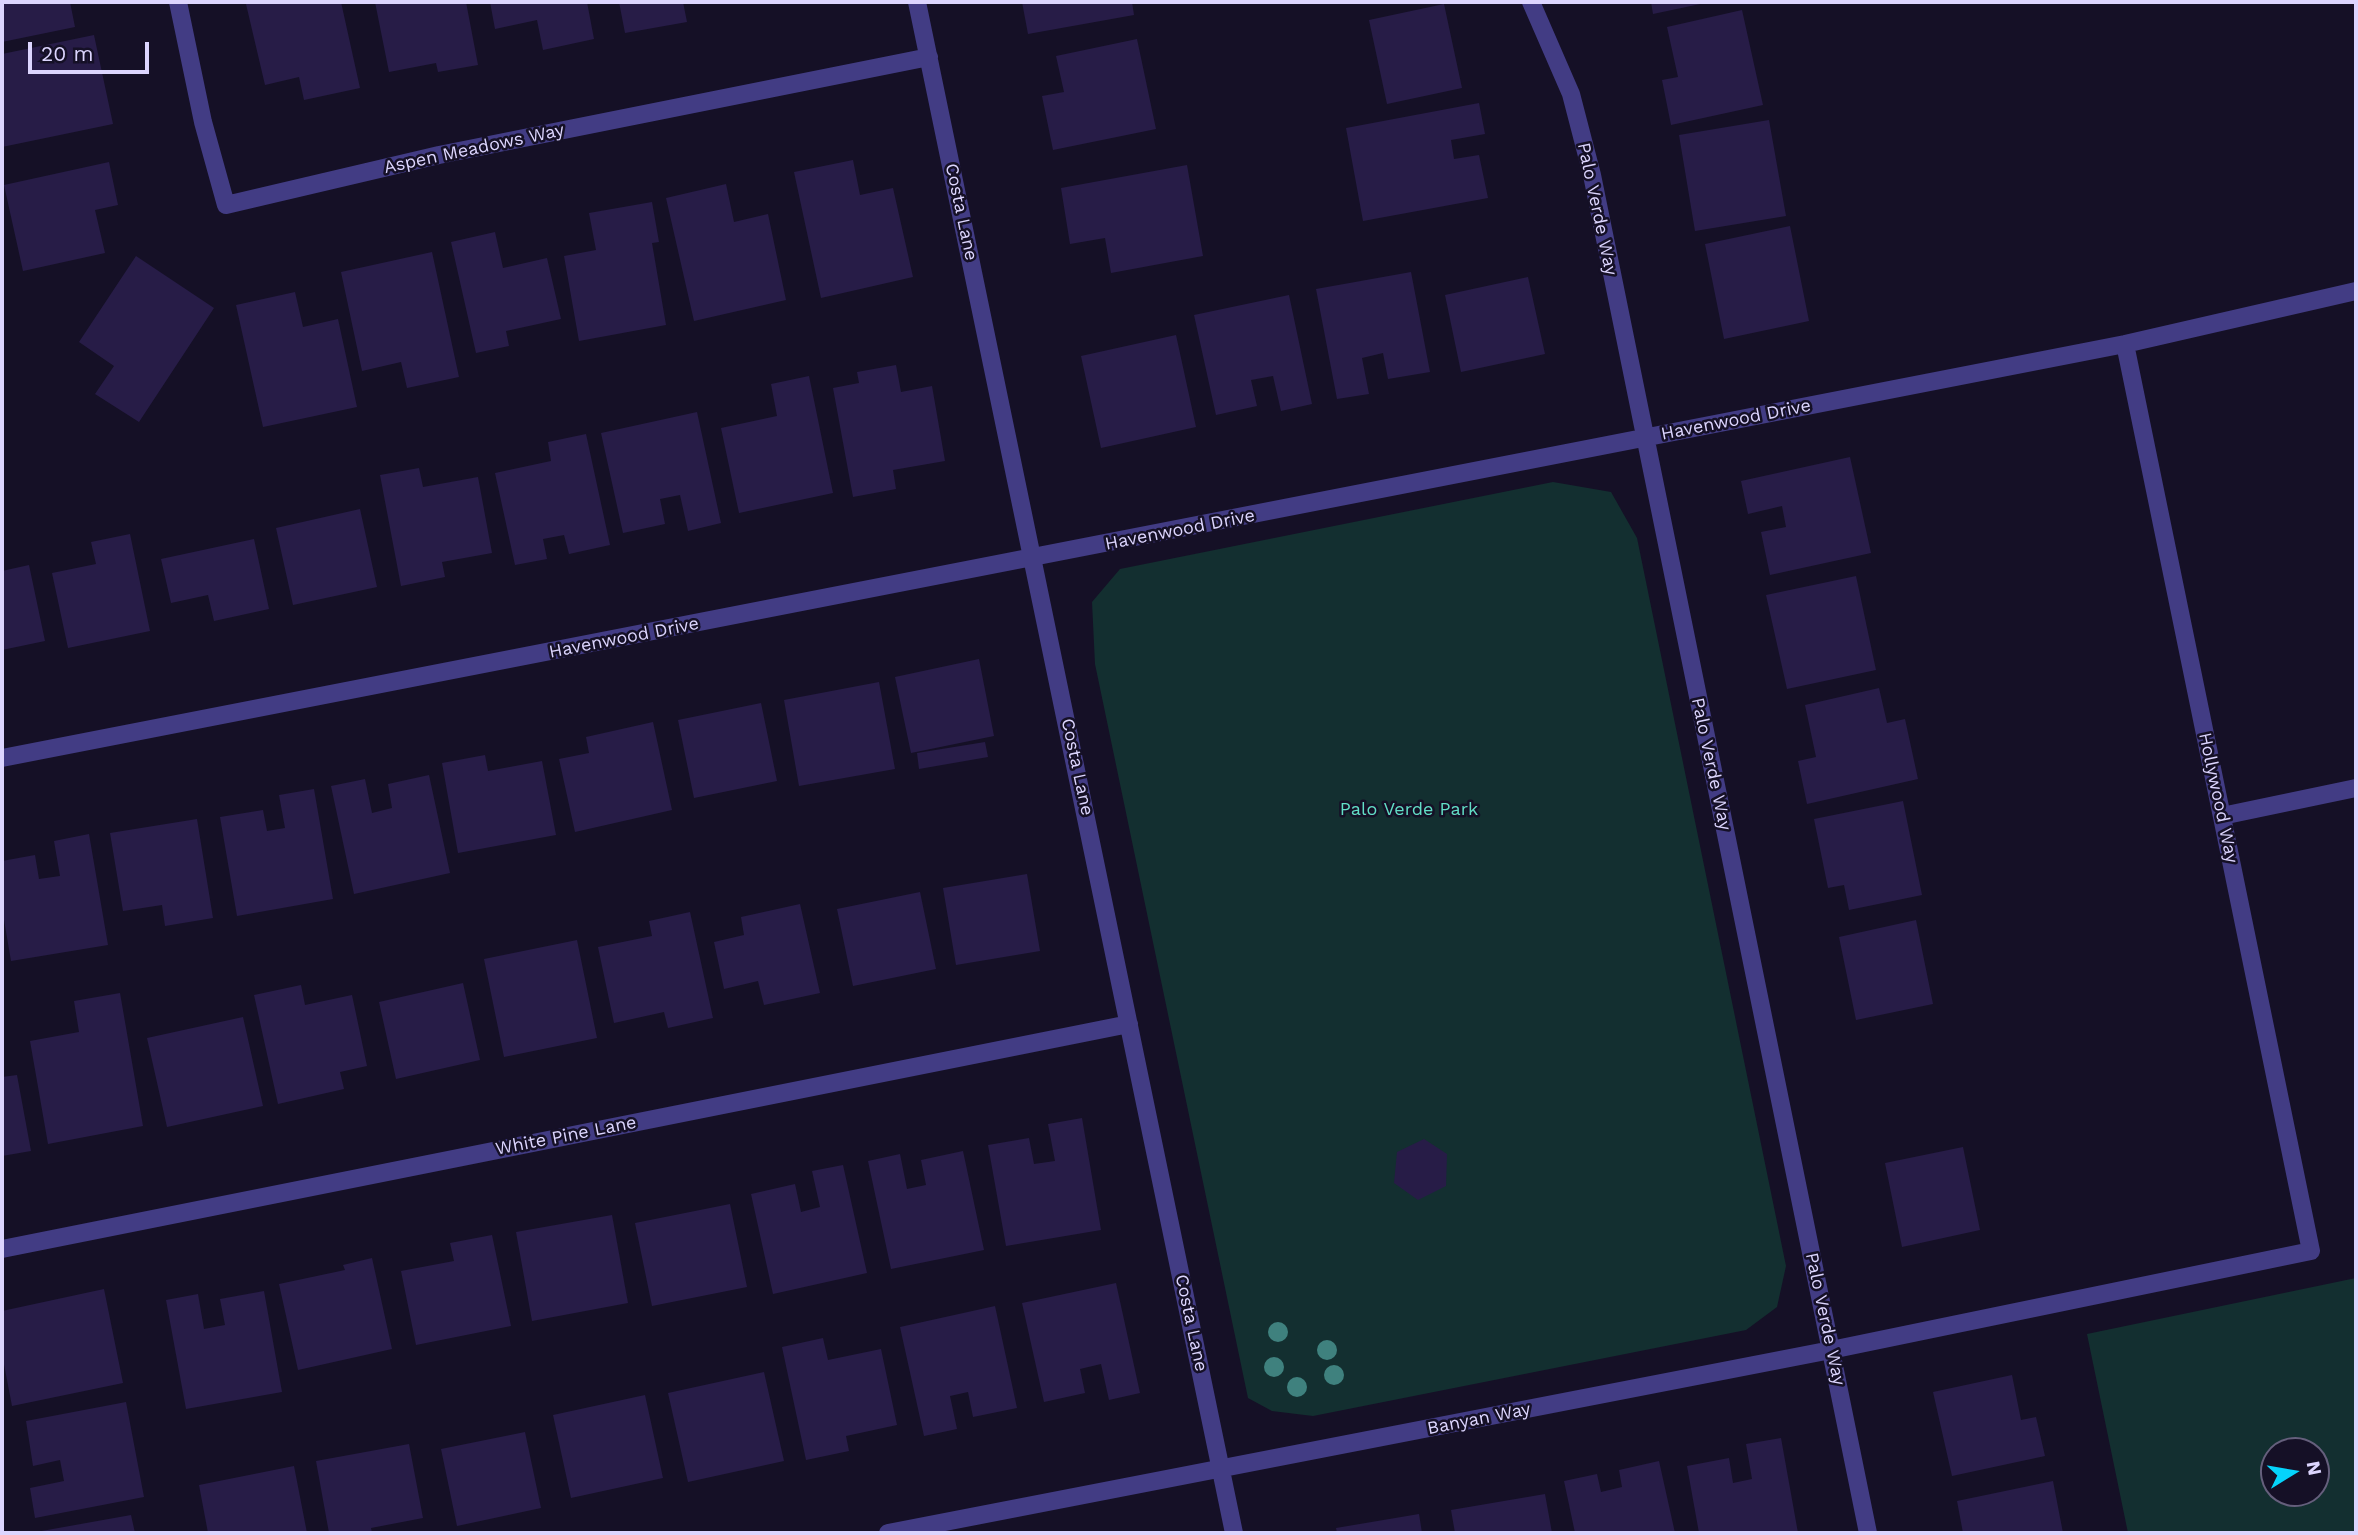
<!DOCTYPE html>
<html>
<head>
<meta charset="utf-8">
<style>
  body { margin:0 }
  #map { position:relative; width:2358px; height:1535px; overflow:hidden; background:#151026; font-family:"Work Sans",sans-serif }
  canvas { display:block }
  .frame { position:absolute; inset:0; border:4px solid #dcd5fe; pointer-events:none }
  .north { position:absolute; left:2260px; top:1437px; width:70px; height:70px; box-sizing:border-box; background:#151026; border:2px solid #655f7c; border-radius:50%; rotate:79deg; font-size:19px; font-weight:700; line-height:28px; text-align:center; color:#dcd5fe }
  .north::after { content:''; display:block; margin:auto; width:24px; height:32px; background:#05d4fb; clip-path:polygon(50% 0,100% 100%,50% 72%,0 100%) }
  .scale { position:absolute; left:28px; top:42px; width:121px; height:32px; box-sizing:border-box; border:4px solid #dcd5fe; border-top:0; padding-left:9px; font-size:21px; line-height:24px; white-space:nowrap; color:#dcd5fe; -webkit-text-stroke:5px #151026; paint-order:stroke }
</style>
</head>
<body>
<div id="map">
<canvas width="2358" height="1535"></canvas>
<div class="frame"></div>
<div class="north">N</div>
<div class="scale">20 m</div>
</div>
<script>
const context = document.querySelector('canvas').getContext('2d');
context.lineJoin = 'round';
function fill(path, color) {
  context.fillStyle = color;
  context.fill(path, 'evenodd');
}
function poly(rows) {
  const path = new Path2D();
  for (const r of rows) {
    path.moveTo(r[0], r[1]);
    for (let i = 2; i < r.length; i += 2) path.lineTo(r[i], r[i + 1]);
  }
  return path;
}
function stroke(path, color, width, dash) {
  context.strokeStyle = color;
  context.lineWidth = width;
  context.lineCap = dash ? 'butt' : 'round';
  context.setLineDash(dash || []);
  context.stroke(path);
}
function drawText(font, color, halo, rows, align = 'center') {
  context.font = font + ' "Work Sans",sans-serif';
  context.lineWidth = 5;
  context.setLineDash([]);
  context.textBaseline = 'middle';
  context.strokeStyle = halo;
  context.fillStyle = color;
  for (const [text, x, y, turn = 0] of rows) {
    context.save();
    context.translate(x, y);
    context.rotate((+turn || 0) * Math.PI / 180);
    context.textAlign = isNaN(turn) ? turn : align;
    if (halo) context.strokeText(text, 0, 0);
    context.fillText(text, 0, 0);
    context.restore();
  }
}
fill(poly([
  [1553,482,1611,492,1637,538,1786,1266,1777,1307,1746,1330,1313,1416,1272,1411,1248,1398,1095,664,1092,602,1120,569],
  [2356,1278,2356,1533,2128,1533,2087,1334],
  [2274,1451,2316,1451,2316,1493,2274,1493]
]), '#132f30');
fill(poly([
  [2,2,70,2,75,27,2,42],
  [258,2,341,2,360,88,304,100,299,77,265,85,246,4],
  [375,2,466,2,478,65,438,72,436,63,389,72],
  [490,2,587,2,594,39,543,50,537,20,495,29],
  [619,2,683,2,687,22,625,33],
  [1022,2,1132,2,1134,15,1028,34],
  [1651,2,1705,2,1705,3,1653,14],
  [1444,4,1462,88,1387,104,1369,20],
  [1742,10,1763,105,1671,125,1662,80,1678,77,1667,27],
  [94,35,113,124,2,147,2,54],
  [1137,39,1156,129,1053,150,1042,96,1064,92,1056,56],
  [1479,103,1485,134,1451,140,1454,159,1479,155,1488,198,1363,221,1346,128],
  [1769,120,1786,216,1695,231,1679,135],
  [853,160,860,195,893,188,913,277,821,298,794,172],
  [109,162,118,205,95,210,105,253,23,271,4,185],
  [1187,165,1203,256,1111,273,1105,238,1070,244,1061,188],
  [726,184,734,222,768,214,786,300,694,321,666,198],
  [652,202,659,242,652,243,666,325,579,341,564,256,596,250,589,213],
  [1790,226,1809,321,1724,339,1705,244],
  [495,232,503,268,547,258,561,319,506,331,509,346,476,353,451,242],
  [432,252,459,377,407,388,401,362,362,371,341,272],
  [136,256,214,308,139,422,95,394,114,366,79,342],
  [1411,272,1430,372,1388,379,1383,353,1362,358,1369,394,1337,399,1316,289],
  [1528,277,1545,354,1461,372,1445,295],
  [295,292,303,327,338,319,357,407,263,427,236,305],
  [1289,295,1312,404,1281,411,1273,376,1251,380,1257,406,1216,415,1194,315],
  [1176,335,1196,427,1101,448,1081,356],
  [896,365,901,392,932,386,945,461,893,470,896,489,853,497,833,388,859,383,857,372],
  [809,376,833,493,739,513,721,428,777,416,771,384],
  [697,412,721,523,688,531,680,495,660,499,665,524,623,533,601,433],
  [586,434,610,545,569,554,564,535,543,539,547,559,515,565,495,473,551,461,548,442],
  [1850,457,1871,553,1770,575,1761,532,1786,527,1782,506,1748,514,1741,481],
  [419,468,423,487,478,477,492,553,442,562,445,577,401,586,380,475],
  [360,509,377,587,293,605,276,528],
  [130,534,150,631,68,648,52,573,96,564,91,542],
  [254,539,269,609,214,621,208,595,171,603,161,559],
  [29,565,45,641,2,650,2,571],
  [1856,576,1876,670,1787,689,1766,595],
  [979,659,994,736,911,753,895,677],
  [879,682,895,769,799,786,784,700],
  [1879,688,1887,723,1905,719,1918,779,1807,804,1798,761,1816,757,1805,705],
  [761,703,777,781,694,798,678,720],
  [653,722,672,810,575,832,559,759,589,753,586,737],
  [985,742,988,757,919,769,917,753],
  [485,755,488,771,542,761,556,835,458,853,442,763],
  [429,775,450,873,354,894,331,786,365,779,372,813,392,808,388,784],
  [314,789,333,899,237,916,220,817,263,810,267,831,285,828,279,795],
  [1903,801,1922,895,1849,910,1844,885,1828,888,1814,819],
  [197,819,213,918,165,926,162,905,123,911,110,833],
  [89,834,108,945,11,961,2,908,2,861,35,855,39,879,60,876,54,841],
  [1027,874,1040,951,956,965,943,888],
  [920,892,936,969,853,986,837,909],
  [800,904,820,993,764,1005,758,981,724,989,714,942,744,935,741,917],
  [690,912,713,1018,668,1028,664,1012,614,1023,598,947,652,936,649,921],
  [1916,920,1933,1004,1856,1020,1839,937],
  [577,940,597,1038,504,1057,484,959],
  [463,983,480,1060,396,1079,379,1002],
  [301,985,305,1005,352,995,367,1066,340,1072,344,1089,278,1104,254,995],
  [120,993,143,1126,48,1144,30,1041,79,1032,74,1001],
  [243,1017,263,1106,167,1127,147,1038],
  [17,1075,31,1151,2,1156,2,1077],
  [1082,1118,1101,1230,1006,1246,988,1145,1029,1138,1034,1164,1055,1161,1048,1124],
  [1424,1139,1447,1154,1446,1186,1418,1200,1394,1183,1397,1152],
  [1963,1147,1980,1230,1902,1247,1885,1163],
  [963,1151,984,1250,891,1269,868,1161,900,1154,907,1189,926,1185,921,1160],
  [843,1165,867,1273,773,1294,751,1194,795,1184,801,1212,820,1207,812,1171],
  [730,1204,747,1287,652,1306,635,1223],
  [612,1215,628,1303,532,1321,516,1232],
  [492,1235,511,1326,416,1345,401,1271,454,1261,450,1243],
  [372,1258,392,1349,298,1370,279,1284,345,1270,343,1265],
  [1116,1283,1140,1393,1109,1400,1101,1364,1080,1369,1085,1393,1044,1402,1022,1303],
  [104,1289,123,1383,12,1406,2,1354,2,1311],
  [264,1291,282,1392,186,1409,166,1300,198,1294,204,1329,225,1325,220,1299],
  [995,1306,1017,1408,973,1417,968,1392,950,1396,957,1429,924,1436,900,1327],
  [823,1338,828,1360,881,1349,897,1425,846,1436,849,1451,806,1460,782,1347],
  [764,1372,784,1461,688,1482,668,1393],
  [2012,1375,2021,1420,2036,1417,2045,1456,1952,1476,1933,1392],
  [645,1395,663,1478,571,1498,553,1415],
  [126,1402,144,1497,35,1518,30,1488,64,1481,60,1460,33,1466,26,1421],
  [525,1432,541,1508,457,1526,441,1449],
  [1781,1438,1798,1533,1699,1533,1687,1466,1729,1458,1733,1483,1752,1479,1746,1444],
  [409,1444,423,1518,371,1528,372,1533,329,1533,316,1461],
  [1659,1461,1675,1533,1575,1533,1564,1481,1597,1474,1601,1492,1622,1487,1619,1470],
  [294,1466,307,1533,208,1533,199,1485],
  [2053,1481,2063,1533,1963,1533,1957,1501],
  [1545,1494,1552,1533,1455,1533,1451,1510],
  [1419,1514,1422,1533,1337,1533,1336,1528],
  [131,1515,135,1533,36,1533,36,1532]
]), '#271c47');
stroke(poly([
  [178,2,203,122,226,205,439,155,929,57],
  [917,2,1234,1533],
  [1531,2,1571,94,1592,175,1868,1533],
  [2,758,2125,344,2356,291],
  [2222,816,2356,788],
  [2,1249,1129,1024],
  [888,1533,1831,1350,2311,1251,2125,344]
]), '#423c84', 18);
context.fillStyle = '#3f817e';
for (const [x, y] of [
  [1278,1332],
  [1327,1350],
  [1274,1367],
  [1334,1375],
  [1297,1387]
]) {
  context.beginPath();
  context.arc(x, y, 10, 0, 2 * Math.PI);
  context.fill();
}
drawText('18px', '#dcd5fe', '#151026', [
  ["Aspen Meadows Way",474,149,-12],
  ["Palo Verde Way",1597,209,78],
  ["Costa Lane",961,212,78],
  ["Havenwood Drive",1736,420,-11],
  ["Havenwood Drive",1180,530,-11],
  ["Havenwood Drive",624,638,-11],
  ["Palo Verde Way",1711,764,78],
  ["Costa Lane",1077,767,78],
  ["Hollywood Way",2218,798,78],
  ["White Pine Lane",566,1136,-11],
  ["Palo Verde Way",1825,1319,78],
  ["Costa Lane",1191,1323,78],
  ["Banyan Way",1479,1419,-11]
]);
drawText('18px', '#62dec6', '#151026', [
  ["Palo Verde Park",1409,810]
]);
</script>
</body>
</html>
